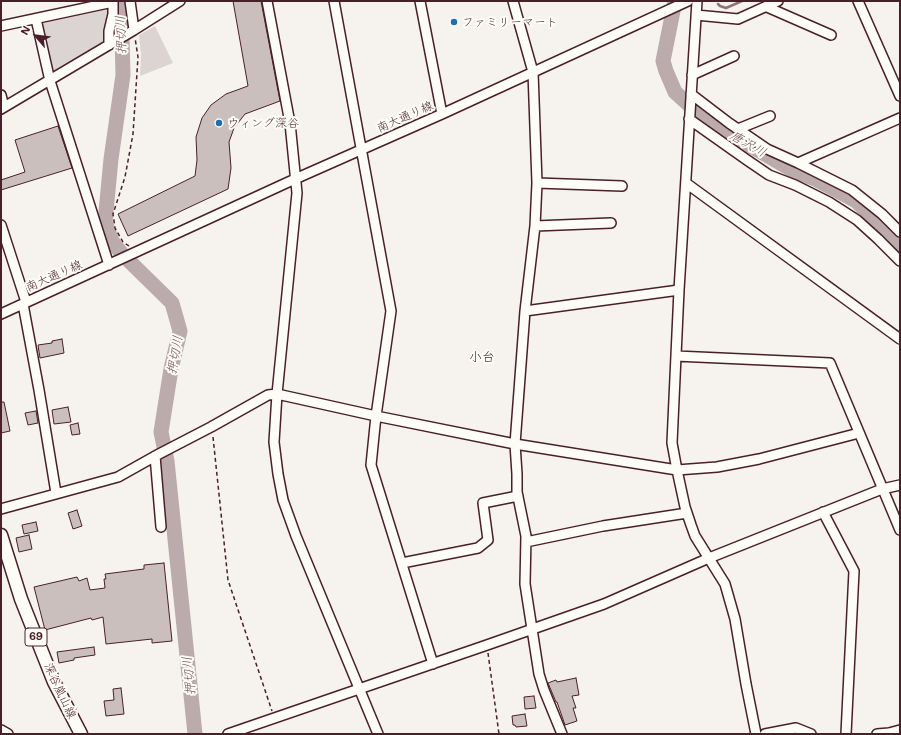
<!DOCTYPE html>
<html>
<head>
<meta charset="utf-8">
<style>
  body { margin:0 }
  #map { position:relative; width:901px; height:735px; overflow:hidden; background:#f6f3ef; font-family:Mali,sans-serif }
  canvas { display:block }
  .frame { position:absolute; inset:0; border:2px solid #4a1f2b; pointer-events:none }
  .north { position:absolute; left:16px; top:16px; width:40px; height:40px; -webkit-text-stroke:3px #fdfcf7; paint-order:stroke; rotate:298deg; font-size:11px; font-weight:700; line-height:16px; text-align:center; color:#4a1f2b }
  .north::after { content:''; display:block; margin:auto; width:14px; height:18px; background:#4a1f2b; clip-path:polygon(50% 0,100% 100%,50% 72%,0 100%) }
</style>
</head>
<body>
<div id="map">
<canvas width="901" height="735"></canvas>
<div class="frame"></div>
<div class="north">N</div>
</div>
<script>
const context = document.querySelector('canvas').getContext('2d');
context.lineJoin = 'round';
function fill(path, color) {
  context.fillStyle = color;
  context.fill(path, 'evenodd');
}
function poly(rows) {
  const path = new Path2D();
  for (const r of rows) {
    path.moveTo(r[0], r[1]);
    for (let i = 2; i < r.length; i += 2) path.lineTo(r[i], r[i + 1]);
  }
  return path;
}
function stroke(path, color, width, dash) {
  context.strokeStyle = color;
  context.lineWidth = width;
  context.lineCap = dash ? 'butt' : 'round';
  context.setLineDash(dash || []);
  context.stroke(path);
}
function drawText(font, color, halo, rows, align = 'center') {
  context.font = font + ' Mali,"Klee One",sans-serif';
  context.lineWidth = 4;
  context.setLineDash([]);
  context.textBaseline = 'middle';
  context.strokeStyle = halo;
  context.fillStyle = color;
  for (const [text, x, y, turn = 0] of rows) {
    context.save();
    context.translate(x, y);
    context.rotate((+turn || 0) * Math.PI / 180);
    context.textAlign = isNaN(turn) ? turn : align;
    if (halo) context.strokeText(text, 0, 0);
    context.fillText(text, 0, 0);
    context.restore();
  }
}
fill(poly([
  [109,6,106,41,50,73,40,21],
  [155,26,173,63,140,76,141,54,139,35]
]), '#dcd4d2');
stroke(poly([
  [718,4,720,6,726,8,742,1]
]), '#8e7378', 2.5);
stroke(poly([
  [121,1,123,75,111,159,105,222,112,241,122,254,172,303,180,331,171,369,161,432,167,461,195,734],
  [675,1,663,61,666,71,675,92,700,115,725,131,794,171,815,179,856,201,900,244]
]), '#bbabac', 15);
const building = poly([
  [233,1,261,1,280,101,245,114,234,128,229,142,231,168,228,189,128,236,118,214,195,176,197,160,196,137,202,118,211,105,226,94,248,86,233,1],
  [58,126,72,168,1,190,1,180,25,172,15,140,58,126],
  [62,339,64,353,40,358,38,345,52,343,52,341,62,339],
  [1,402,4,402,10,431,1,433,1,402],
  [68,407,71,422,54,424,52,410,68,407],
  [36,411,38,423,28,425,25,413,36,411],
  [78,423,80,434,72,435,70,425,78,423],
  [77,510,82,526,73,529,68,513,77,510],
  [36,522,38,531,24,534,22,525,36,522],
  [29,535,32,549,19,552,16,538,29,535],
  [164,563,172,641,152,643,152,639,106,644,103,617,92,620,91,618,45,630,34,587,77,577,79,581,87,578,90,590,105,588,104,579,106,579,105,574,144,569,144,565,164,563],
  [94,647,95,655,74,658,74,660,59,663,57,652,94,647],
  [576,678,579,695,572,696,576,708,573,708,577,721,565,725,557,702,556,702,548,683,556,680,557,682,576,678],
  [121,688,124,714,106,716,104,701,114,700,113,689,121,688],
  [534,696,536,708,525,709,524,697,534,696],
  [525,714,527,726,516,727,515,725,513,725,512,716,525,714]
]);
fill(building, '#cbbfbe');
stroke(building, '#4a1f2b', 1);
const minor = poly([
  [130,1,134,30],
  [267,1,290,123,297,193,277,394,274,442,278,474,283,500,296,536,378,734],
  [334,1,391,311,376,416,371,465,433,664],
  [420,1,442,114],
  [513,1,533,72,537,183,535,226,525,311,515,444,517,474,517,492,526,536,525,584,539,674,544,690,562,734],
  [697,1,679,290,672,443,677,470,685,507,691,525,695,536,725,584,735,619,746,684,756,734],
  [858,1,900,96],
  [767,7,831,35],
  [696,15,738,19,778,1],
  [36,19,50,81,109,265],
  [1,26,113,2],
  [109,45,109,31,113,14,113,1],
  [692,75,734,56],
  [691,94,729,123,767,149,798,163,852,190,882,214,900,232],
  [1,95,4,107],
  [1,109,134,30,180,1],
  [689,119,747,160,769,175,795,185,829,202,857,220,878,239,900,261],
  [738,129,770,116],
  [798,163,900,118],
  [537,183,622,186],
  [686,183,900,339],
  [1,225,26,302],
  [535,226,611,223],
  [23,304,39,390,56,493],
  [525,311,679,290],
  [1,314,295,179,442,114,688,1],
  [676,356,830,363,900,530],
  [155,456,161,527],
  [1,509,118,477,159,454,211,427,268,395,277,394,376,416,515,444,677,470,717,467,759,459,859,433],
  [823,512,854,571,846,734],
  [526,542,603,526,687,513],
  [402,563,478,548,488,540,483,503,518,496],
  [1,730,8,734],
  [228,734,487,645,604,604,709,558,882,489,900,485],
  [765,734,796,728,811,734],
  [877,734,889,733,900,730]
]);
const major = poly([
  [1,535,21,599,54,682,81,734]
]);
stroke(minor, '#4a1f2b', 12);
stroke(major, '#4a1f2b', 15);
stroke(poly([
  [129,246,123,242,115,228,113,214,125,177,133,134,138,57,135,38],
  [213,437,228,580,272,711],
  [488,653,499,734]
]), '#4a1f2b', 1.5, [4, 3]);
stroke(minor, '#fdfcf7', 9);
stroke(major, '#fdfcf7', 12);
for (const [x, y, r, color] of [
  [454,22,4,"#1f6fb2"],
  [219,123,4,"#1f6fb2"]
]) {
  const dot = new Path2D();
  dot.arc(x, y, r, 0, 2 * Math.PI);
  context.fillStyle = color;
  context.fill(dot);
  stroke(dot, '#fdfcf7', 1.5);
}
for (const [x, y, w] of [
  [36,637,22]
]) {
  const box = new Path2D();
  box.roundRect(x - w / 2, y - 9, w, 18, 3);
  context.fillStyle = '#fdfcf7';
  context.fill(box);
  stroke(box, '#4a1f2b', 1);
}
drawText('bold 11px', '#4a1f2b', null, [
  ["69",36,637]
]);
drawText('12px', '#4a1f2b', '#fdfcf7', [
  ["ファミリーマート",462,22],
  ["ウィング深谷",227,123]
], 'left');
drawText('12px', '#4a1f2b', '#fdfcf7', [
  ["南大通り線",405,117,-24],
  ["南大通り線",54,276,-24],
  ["深谷嵐山線",60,691,65]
]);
drawText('italic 13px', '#725058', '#fdfcf7', [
  ["押切川",121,35,-92],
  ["唐沢川",748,144,30],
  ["押切川",175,355,-80],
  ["押切川",189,676,-96]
]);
drawText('13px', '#4a1f2b', '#fdfcf7', [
  ["小台",482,357]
]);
</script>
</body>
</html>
